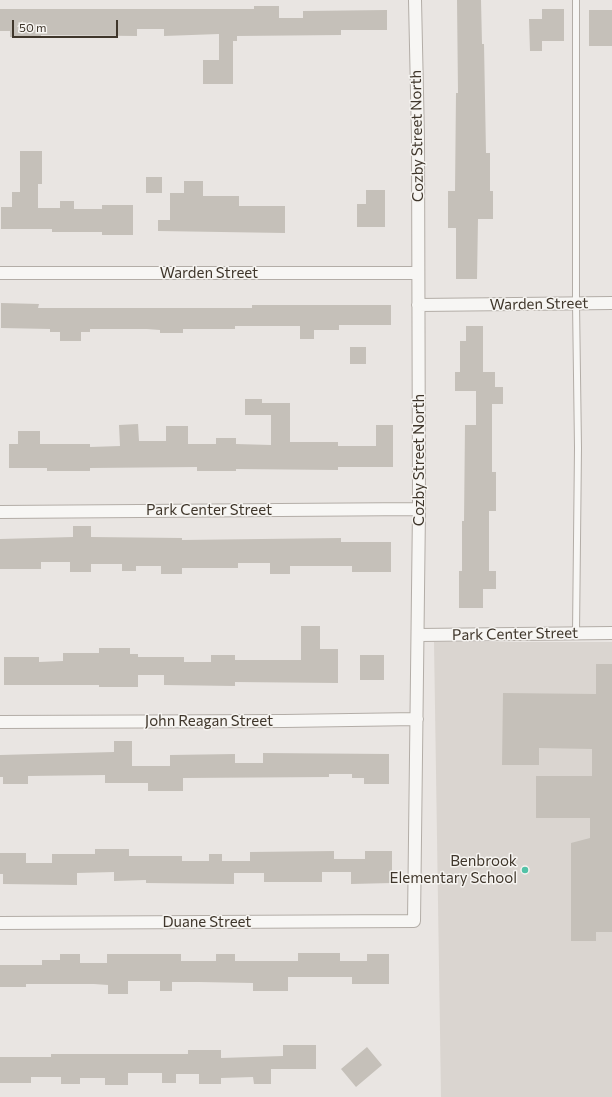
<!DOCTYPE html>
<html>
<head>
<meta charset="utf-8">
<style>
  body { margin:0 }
  #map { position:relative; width:612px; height:1097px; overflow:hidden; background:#e9e5e2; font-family:Commissioner,sans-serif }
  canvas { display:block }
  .scale { position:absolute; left:12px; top:20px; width:106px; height:18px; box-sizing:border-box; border:2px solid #3f362b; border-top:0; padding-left:5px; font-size:12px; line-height:14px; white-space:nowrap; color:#3f362b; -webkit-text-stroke:3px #f6f4f1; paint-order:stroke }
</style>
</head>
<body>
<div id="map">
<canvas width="612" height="1097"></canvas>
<div class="scale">50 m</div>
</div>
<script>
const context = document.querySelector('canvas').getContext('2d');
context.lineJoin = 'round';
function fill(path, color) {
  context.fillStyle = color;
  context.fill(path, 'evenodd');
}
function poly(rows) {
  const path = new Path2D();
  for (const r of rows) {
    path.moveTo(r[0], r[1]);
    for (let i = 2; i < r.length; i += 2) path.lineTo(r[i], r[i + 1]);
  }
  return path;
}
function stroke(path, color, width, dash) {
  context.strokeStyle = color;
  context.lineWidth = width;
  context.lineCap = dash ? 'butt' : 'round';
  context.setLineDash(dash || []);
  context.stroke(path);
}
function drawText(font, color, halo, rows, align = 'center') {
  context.font = font + ' Commissioner,sans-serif';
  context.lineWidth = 3;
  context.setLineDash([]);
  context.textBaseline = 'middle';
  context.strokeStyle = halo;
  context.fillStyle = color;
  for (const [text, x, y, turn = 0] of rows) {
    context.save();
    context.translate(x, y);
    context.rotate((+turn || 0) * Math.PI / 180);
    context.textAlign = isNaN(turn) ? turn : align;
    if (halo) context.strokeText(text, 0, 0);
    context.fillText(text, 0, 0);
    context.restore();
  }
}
fill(poly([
  [434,642,612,642,612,1097,441,1097]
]), '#dad5d0');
fill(poly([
  [457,0,481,0,482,44,484,44,486,153,490,153,490,191,493,191,493,219,478,219,477,279,456,279,456,228,448,228,448,191,455,191,456,93,458,93],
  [254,6,279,6,279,18,303,18,303,11,387,10,387,30,341,30,341,35,237,36,237,41,233,41,233,84,203,84,203,60,219,60,219,34,164,36,164,29,137,29,137,36,41,35,41,37,10,37,10,31,0,31,0,9,254,9],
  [542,9,564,9,564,41,542,41,542,51,530,51,529,19,542,19],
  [589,10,612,10,612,46,589,46],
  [20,151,42,151,42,184,38,184,38,208,60,208,60,201,74,201,74,209,102,209,102,205,133,205,133,235,102,235,102,232,52,232,52,229,1,229,1,207,12,207,12,192,20,192],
  [146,177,162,177,162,193,146,193],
  [184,181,203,181,203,196,239,196,239,206,285,206,285,233,158,231,158,220,170,220,170,193,184,193],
  [366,190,385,190,385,227,357,227,357,204,366,204],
  [1,303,39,304,38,308,252,308,252,305,391,305,391,325,339,325,339,330,314,330,314,339,300,339,300,326,235,326,235,329,183,329,183,333,160,333,160,330,147,329,90,329,90,332,81,332,81,341,60,341,60,332,50,332,50,329,1,328],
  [466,326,483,326,483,372,495,372,495,387,503,387,503,404,492,404,492,472,496,472,496,511,489,511,489,571,496,571,496,589,483,589,483,608,459,608,459,571,462,571,462,521,464,521,465,425,476,425,476,391,455,391,455,372,460,372,460,341,466,341],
  [350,347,366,347,366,364,350,364],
  [245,399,262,399,262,403,290,403,290,442,338,442,338,446,376,446,376,425,393,425,393,467,338,467,338,470,236,469,236,471,197,471,197,467,90,468,90,471,47,471,47,468,9,468,9,444,18,444,18,431,40,431,40,444,90,444,90,447,120,446,119,425,138,424,139,441,166,441,166,426,188,426,188,444,216,444,216,438,236,438,236,444,271,445,271,415,245,415],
  [73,526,91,526,91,537,182,538,182,540,341,538,341,542,391,542,391,572,352,572,352,566,290,566,290,574,270,574,270,563,238,563,238,568,182,568,182,574,161,574,161,566,136,566,136,571,122,571,122,564,91,564,91,572,70,572,70,562,41,562,41,569,0,569,0,539,73,537],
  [301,626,320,626,320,649,338,649,338,683,235,682,235,686,164,685,164,675,138,675,138,687,99,687,99,685,4,685,4,657,39,657,39,662,63,661,63,653,99,653,99,648,130,648,130,654,138,654,138,657,184,657,184,662,211,662,211,655,235,655,235,660,301,660],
  [360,655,384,655,384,680,360,680],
  [596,664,612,664,612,932,596,932,596,941,571,941,571,843,590,838,590,818,536,818,536,776,592,776,592,749,539,748,539,765,502,765,503,693,596,694],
  [114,741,132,741,132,766,170,766,170,755,235,754,235,763,263,763,263,753,389,754,389,784,364,784,364,778,352,778,352,774,329,774,329,777,183,778,183,791,148,791,148,783,105,783,105,775,28,776,28,784,3,784,3,777,0,777,0,755,114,752],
  [95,849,129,849,129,856,182,856,182,861,209,861,209,854,222,854,222,861,250,861,250,852,334,851,334,859,365,859,365,851,392,851,392,883,351,884,351,872,322,872,322,882,264,882,264,873,234,873,234,884,146,883,146,880,114,881,114,872,77,873,77,885,3,884,3,874,0,874,0,853,26,853,26,863,52,863,52,854,95,854],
  [298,953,340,953,340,961,367,961,367,954,389,954,389,984,352,984,352,977,288,977,288,991,253,991,253,983,199,982,172,982,172,991,160,991,160,981,128,981,128,994,108,994,108,985,94,984,26,984,26,987,0,987,0,965,42,965,42,960,60,960,60,954,80,954,80,963,107,963,107,954,181,954,181,961,216,961,216,954,235,954,235,961,298,961],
  [283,1045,316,1045,316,1069,271,1069,271,1084,254,1084,253,1077,221,1078,221,1084,199,1084,199,1074,176,1074,176,1083,162,1083,162,1073,128,1073,128,1085,105,1085,105,1078,80,1078,80,1084,61,1084,61,1077,31,1077,31,1083,0,1083,0,1057,51,1057,51,1054,188,1054,188,1050,221,1050,221,1058,283,1056],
  [367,1047,382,1065,356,1087,341,1069]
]), '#c5c0b9');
const lane = poly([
  [576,633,578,448,576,303,576,0]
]);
const street = poly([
  [0,273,418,273],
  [418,305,612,303],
  [0,512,419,509],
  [419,635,612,633],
  [0,722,284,721,417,719],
  [0,923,414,921,419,509,418,138,415,0]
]);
stroke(lane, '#b3ada7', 8);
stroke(street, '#b3ada7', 14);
stroke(lane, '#f7f6f4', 6);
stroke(street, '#f7f6f4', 12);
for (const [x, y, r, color] of [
  [525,870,4,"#53c2a7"]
]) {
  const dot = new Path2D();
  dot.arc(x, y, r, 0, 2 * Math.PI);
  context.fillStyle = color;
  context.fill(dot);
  stroke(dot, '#f6f4f1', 1.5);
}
drawText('15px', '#3f362b', '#f6f4f1', [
  ["Cozby Street North",417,136,-91],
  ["Warden Street",209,273],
  ["Warden Street",539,304,-1],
  ["Cozby Street North",419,460,-90],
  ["Park Center Street",209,510],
  ["Park Center Street",515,634,-1],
  ["John Reagan Street",209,721],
  ["Duane Street",207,922]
]);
drawText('15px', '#3f362b', '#f6f4f1', [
  ["Benbrook",517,861],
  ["Elementary School",517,878]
], 'right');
</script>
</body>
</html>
